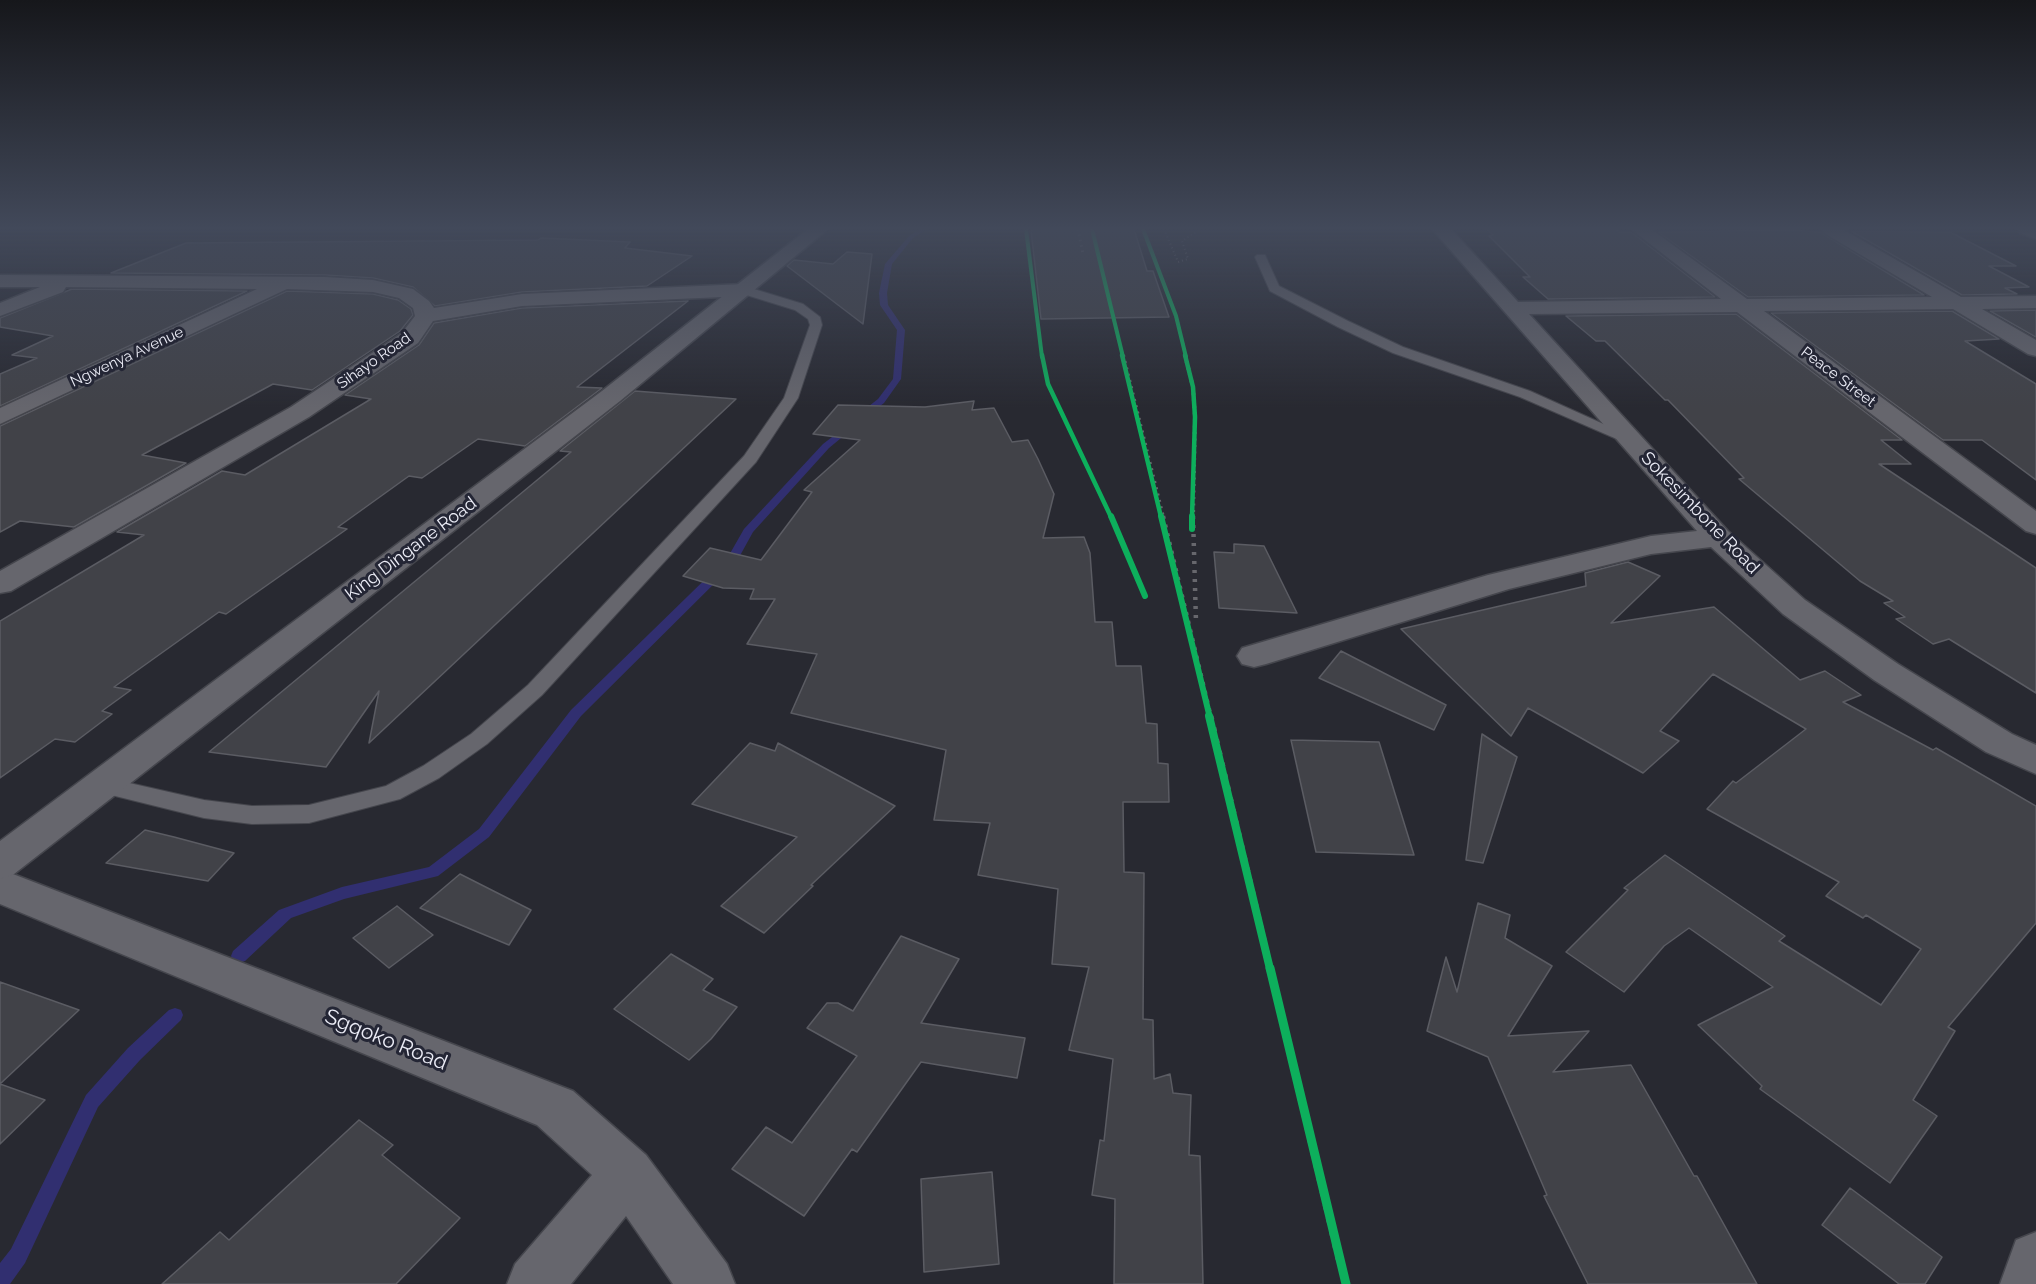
<!DOCTYPE html>
<html>
<head>
<meta charset="utf-8">
<style>
  body { margin:0 }
  canvas { display:block; background:#282931 }
</style>
</head>
<body>
<canvas width="2036" height="1284"></canvas>
<script>
const context = document.querySelector('canvas').getContext('2d');
context.lineJoin = 'round';
function poly(rows) {
  const path = new Path2D();
  for (const r of rows) {
    path.moveTo(r[0], r[1]);
    for (let i = 2; i < r.length; i += 2) path.lineTo(r[i], r[i + 1]);
  }
  return path;
}
function fill(path, color) {
  context.fillStyle = color;
  context.fill(path, 'evenodd');
}
function stroke(path, color, width, dash) {
  context.strokeStyle = color;
  context.lineWidth = width;
  context.lineCap = dash ? 'butt' : 'round';
  context.setLineDash(dash || []);
  context.stroke(path);
}
function drawText(font, color, halo, rows, align = 'center') {
  context.font = font + ' Raleway,sans-serif';
  context.lineWidth = 6;
  context.setLineDash([]);
  context.textBaseline = 'middle';
  context.strokeStyle = halo;
  context.fillStyle = color;
  for (const [text, x, y, turn = 0] of rows) {
    context.save();
    context.translate(x, y);
    context.rotate((+turn || 0) * Math.PI / 180);
    context.textAlign = isNaN(turn) ? turn : align;
    if (halo) context.strokeText(text, 0, 0);
    context.fillText(text, 0, 0);
    context.restore();
  }
}
fill(poly([
  [920,229,927,229,913,238,892,264,887,293,888,305,905,330,901,379,884,403,865,418,859,418,859,414,878,399,893,379,897,330,880,305,879,293,885,264,909,236,920,229],
  [849,424,852,425,852,429,829,448,753,532,737,561,581,716,489,837,438,876,344,899,291,918,245,961,239,963,233,961,231,956,233,951,279,910,342,887,429,867,479,829,571,710,728,557,744,529,823,444,849,424],
  [175,1008,181,1010,183,1015,181,1020,140,1060,98,1107,25,1263,10,1284,0,1284,0,1263,11,1249,86,1095,128,1048,169,1010,175,1008]
]), '#312f70');
const building = poly([
  [1036,229,1134,229,1147,271,1153,271,1169,317,1041,319,1031,230,1036,229],
  [1486,229,1616,229,1620,232,1631,232,1715,297,1548,299,1523,277,1530,277,1489,236,1493,235,1486,229],
  [1792,230,1820,232,1924,295,1748,297,1658,232,1792,230],
  [1851,231,1950,232,2016,266,1989,266,2029,287,2005,288,2017,294,1962,295,1851,231],
  [541,238,630,242,625,248,692,256,647,286,522,292,435,306,413,287,373,278,325,275,111,273,186,243,538,240,541,238],
  [847,252,872,254,863,324,787,266,794,260,833,264,847,252],
  [72,289,247,291,0,406,0,374,37,358,12,355,53,336,0,327,0,318,72,289],
  [287,291,373,294,398,300,411,309,413,315,400,331,312,390,273,384,142,455,186,463,74,527,20,521,0,532,0,426,287,291],
  [688,301,577,387,602,388,525,446,478,439,422,478,409,476,338,527,347,529,226,614,219,612,114,687,131,690,102,711,112,714,75,742,55,739,0,778,0,621,144,535,117,532,222,471,245,475,371,399,345,395,419,345,434,323,522,308,688,301],
  [2036,310,2036,337,1990,311,2036,310],
  [1952,311,1999,339,1965,341,2036,384,2036,480,1982,440,1943,440,1771,313,1952,311],
  [1736,314,1902,440,1881,440,1911,464,1879,464,2036,568,2036,693,1949,639,1933,644,1896,619,1905,617,1884,603,1893,601,1860,581,1739,479,1744,478,1668,400,1665,400,1605,341,1596,341,1566,316,1736,314],
  [635,391,736,399,369,743,379,691,326,767,209,752,571,452,560,451,635,391],
  [974,401,972,410,994,408,1012,442,1028,440,1038,459,1054,494,1043,538,1084,537,1090,553,1095,622,1112,622,1116,666,1141,666,1146,723,1157,724,1158,763,1168,764,1169,802,1123,802,1124,872,1144,873,1143,1019,1153,1020,1154,1079,1170,1074,1173,1093,1191,1095,1189,1155,1200,1156,1203,1284,1114,1284,1115,1199,1092,1195,1100,1140,1104,1141,1113,1059,1069,1050,1089,967,1052,964,1058,889,978,875,990,823,934,820,946,750,791,713,817,654,747,644,775,599,750,599,754,589,723,588,683,576,710,548,761,560,812,492,804,490,860,440,813,434,838,405,925,407,974,401],
  [1234,544,1264,546,1297,613,1219,608,1214,552,1234,553,1234,544],
  [1628,562,1660,576,1611,623,1714,607,1800,680,1825,671,1861,695,1843,702,1933,750,1936,748,2036,806,2036,923,1948,1027,1955,1031,1913,1100,1937,1116,1890,1183,1760,1089,1762,1086,1698,1025,1773,987,1689,928,1664,946,1624,992,1566,952,1628,890,1624,888,1665,855,1785,936,1779,941,1881,1005,1921,949,1866,915,1863,918,1826,896,1839,882,1707,809,1733,781,1736,783,1806,729,1713,674,1660,731,1679,741,1643,773,1528,708,1511,736,1401,629,1586,586,1585,573,1628,562],
  [1341,651,1446,705,1434,730,1319,678,1341,651],
  [1482,734,1517,757,1483,863,1466,860,1482,734],
  [1291,740,1379,742,1414,855,1316,852,1291,740],
  [750,743,775,751,778,743,895,806,811,885,813,886,764,933,721,906,797,837,692,804,750,743],
  [145,830,174,837,234,853,208,881,106,863,145,830],
  [460,874,531,910,509,945,420,908,460,874],
  [1478,903,1510,915,1505,938,1552,966,1508,1036,1589,1031,1553,1072,1631,1065,1694,1176,1697,1176,1757,1284,1588,1284,1544,1196,1547,1195,1488,1057,1427,1031,1446,957,1457,992,1478,903],
  [397,906,433,935,389,968,353,938,397,906],
  [901,936,959,959,921,1023,1025,1038,1017,1078,921,1062,857,1152,852,1149,804,1216,732,1169,766,1127,792,1143,857,1056,807,1028,827,1003,838,1003,853,1011,901,936],
  [671,954,713,979,703,990,737,1007,711,1039,689,1060,614,1009,671,954],
  [0,982,79,1010,0,1084,0,982],
  [0,1084,45,1100,0,1144,0,1084],
  [359,1120,393,1145,382,1155,460,1218,396,1284,162,1284,220,1232,229,1240,359,1120],
  [992,1172,999,1264,924,1272,921,1179,992,1172],
  [1850,1188,1942,1257,1925,1284,1899,1284,1822,1225,1850,1188]
]);
fill(building, '#414248');
stroke(building, '#5b5c63', 1.5);
const service = poly([
  [1257,255,1265,255,1279,286,1348,321,1403,347,1530,391,1639,440,1636,443,1626,443,1520,397,1393,353,1338,327,1270,291,1255,257,1257,255],
  [744,286,803,304,820,317,822,325,798,398,756,462,542,695,487,744,439,778,400,799,309,823,252,824,204,818,95,791,92,785,95,779,103,777,204,800,252,806,309,805,386,786,423,766,471,734,528,685,744,456,784,398,810,325,808,319,795,310,740,293,740,287,744,286]
]);
const minor = poly([
  [1432,229,1451,229,1518,302,1721,299,1631,229,1651,229,1747,299,1932,297,1824,233,1821,229,1842,229,1961,297,2036,296,2036,308,1982,309,2036,340,2036,356,2028,354,1953,309,1764,311,2036,511,2036,534,2026,531,1737,312,1529,314,1728,531,1805,600,1898,664,2012,734,2036,745,2036,774,1986,752,1874,680,1783,614,1711,547,1651,554,1509,589,1266,664,1254,667,1242,664,1237,656,1242,648,1488,575,1651,536,1697,531,1432,229],
  [2017,229,2036,229,2036,239,2020,233,2017,229],
  [0,275,325,277,373,280,413,289,429,301,434,308,522,294,744,284,751,286,754,290,751,294,744,296,522,306,433,321,418,343,309,417,11,591,0,593,0,571,291,407,402,333,415,316,413,308,399,298,373,292,287,289,0,424,0,408,257,289,66,287,63,292,0,316,0,303,40,287,0,287,0,275],
  [0,869,573,1091,646,1155,727,1264,735,1284,673,1284,626,1216,571,1284,507,1284,515,1264,592,1175,537,1125,0,904,0,869],
  [2036,1232,2036,1284,2000,1284,2016,1240,2036,1232]
]);
const tertiary = poly([
  [808,229,828,229,620,401,14,874,0,879,0,841,602,391,808,229]
]);
stroke(service, '#45464d', 2);
stroke(minor, '#45464d', 3);
stroke(tertiary, '#45464d', 3);
stroke(poly([
  [1164,229,1178,262,1188,259,1182,241,1201,229]
]), '#64646a', 2, [1, 3]);
fill(service, '#66666d');
fill(minor, '#66666d');
fill(tertiary, '#66666d');
stroke(poly([
  [1078,229,1083,254],
  [1092,229,1123,357],
  [1143,229,1176,316,1186,357]
]), '#67676d', 3, [1.5, 4]);
stroke(poly([
  [1123,355,1163,517],
  [1185,355,1193,387,1195,417,1193,517]
]), '#67676d', 4, [2, 4.5]);
stroke(poly([
  [1163,516,1211,718],
  [1193,516,1196,622]
]), '#67676d', 4.5, [3, 6]);
stroke(poly([
  [1211,716,1271,969]
]), '#67676d', 5, [4, 8]);
stroke(poly([
  [1270,968,1339,1259]
]), '#67676d', 7, [4.5, 9]);
stroke(poly([
  [1026,229,1042,357],
  [1092,229,1123,357],
  [1143,229,1176,316,1186,357]
]), '#0daf5c', 4);
stroke(poly([
  [1042,355,1048,384,1111,517],
  [1122,355,1161,517],
  [1185,355,1193,387,1195,417,1192,517]
]), '#0daf5c', 4.5);
stroke(poly([
  [1111,516,1145,596],
  [1161,516,1210,718],
  [1192,529,1192,516]
]), '#0daf5c', 6);
stroke(poly([
  [1209,716,1270,969]
]), '#0daf5c', 8);
stroke(poly([
  [1270,968,1346,1284]
]), '#0daf5c', 9);
const sky = context.createLinearGradient(0, 0, 0, 408);
sky.addColorStop(0, '#16171b');
sky.addColorStop(0.56, '#42495a');
sky.addColorStop(1, '#42495a00');
context.fillStyle = sky;
context.fillRect(0, 0, 2036, 408);
drawText('15px', '#ebecf6', '#242635', [
  ["Ngwenya Avenue",127,357,-25],
  ["Sihayo Road",374,361,-35],
  ["Peace Street",1838,377,37]
]);
drawText('18px', '#ebecf6', '#242635', [
  ["Sokesimbone Road",1700,513,46],
  ["King Dingane Road",411,549,-37]
]);
drawText('21px', '#ebecf6', '#242635', [
  ["Sgqoko Road",386,1040,22]
]);
</script>
</body>
</html>
